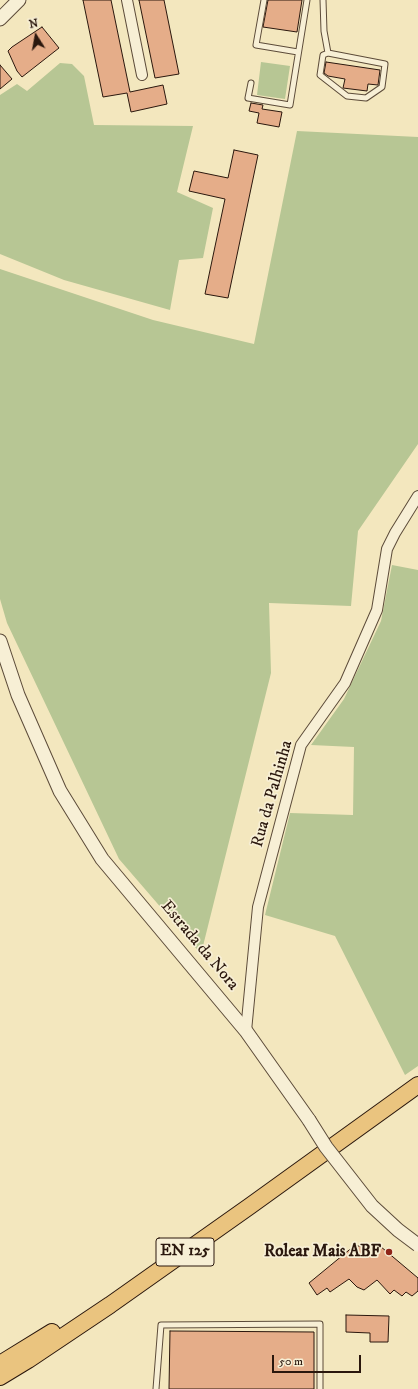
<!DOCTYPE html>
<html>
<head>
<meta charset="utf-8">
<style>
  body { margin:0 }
  #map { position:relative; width:418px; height:1389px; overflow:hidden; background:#f3e7be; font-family:"IM FELL DW Pica",serif }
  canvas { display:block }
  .north { position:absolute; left:16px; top:16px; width:40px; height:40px; -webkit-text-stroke:3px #f7efd5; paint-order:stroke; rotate:349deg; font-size:11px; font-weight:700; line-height:16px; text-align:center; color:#2a170d }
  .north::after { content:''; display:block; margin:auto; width:14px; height:18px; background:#2a170d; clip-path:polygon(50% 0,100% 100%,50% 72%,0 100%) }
  .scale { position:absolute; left:272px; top:1355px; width:89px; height:18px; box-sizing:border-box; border:2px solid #2a170d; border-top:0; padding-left:5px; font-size:12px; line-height:14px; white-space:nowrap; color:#2a170d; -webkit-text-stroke:3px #f7efd5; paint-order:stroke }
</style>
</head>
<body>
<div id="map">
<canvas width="418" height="1389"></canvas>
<div class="north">N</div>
<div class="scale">50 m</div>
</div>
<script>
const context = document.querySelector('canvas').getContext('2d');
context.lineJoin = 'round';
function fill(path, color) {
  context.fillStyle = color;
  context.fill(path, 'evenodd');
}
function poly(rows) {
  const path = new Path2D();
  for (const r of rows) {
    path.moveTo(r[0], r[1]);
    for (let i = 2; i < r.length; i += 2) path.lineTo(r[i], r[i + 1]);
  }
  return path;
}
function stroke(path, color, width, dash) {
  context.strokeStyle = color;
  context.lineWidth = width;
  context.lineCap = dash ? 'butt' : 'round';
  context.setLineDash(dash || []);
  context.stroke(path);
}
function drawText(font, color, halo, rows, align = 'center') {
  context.font = font + ' "IM FELL DW Pica",serif';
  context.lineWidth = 3.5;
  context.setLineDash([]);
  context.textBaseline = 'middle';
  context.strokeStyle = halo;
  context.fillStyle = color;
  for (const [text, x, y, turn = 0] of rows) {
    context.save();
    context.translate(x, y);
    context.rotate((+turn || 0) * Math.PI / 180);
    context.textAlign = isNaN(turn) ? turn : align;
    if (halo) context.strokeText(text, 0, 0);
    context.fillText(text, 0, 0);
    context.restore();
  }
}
fill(poly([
  [261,62,290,66,285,99,257,95],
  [60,63,72,64,84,76,94,125,193,126,177,192,213,208,203,258,179,260,170,310,64,280,0,254,0,95,17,84,27,91],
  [297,131,418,137,418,444,358,531,351,606,269,603,271,673,201,954,119,859,7,623,0,599,0,269,153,320,254,344],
  [392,565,418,570,418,1066,405,1075,335,936,265,915,290,813,353,815,354,747,311,745,344,699,381,621]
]), '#b7c694');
const building = poly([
  [83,0,111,0,130,92,163,85,167,104,131,112,127,93,103,97,83,0],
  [139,0,164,0,179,74,155,78,139,0],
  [268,0,302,0,297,32,263,27,268,0],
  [42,27,59,48,22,77,17,71,8,51,12,47,42,27],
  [326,62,380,70,378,85,368,84,367,91,343,88,345,79,328,76,324,73,326,62],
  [0,65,12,79,0,89,0,65],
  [251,103,263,105,262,109,282,112,279,127,257,123,259,113,249,111,251,103],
  [234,150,258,155,228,298,205,294,225,199,189,191,194,171,228,178,234,150],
  [354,1246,380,1246,418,1278,418,1291,412,1296,406,1292,402,1296,394,1290,390,1294,377,1280,364,1290,357,1287,349,1279,330,1292,327,1288,317,1295,309,1283,354,1246],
  [346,1315,389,1316,388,1342,370,1342,370,1333,346,1332,346,1315],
  [170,1331,314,1332,314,1389,169,1389,170,1331]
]);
fill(building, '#e5ad89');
stroke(building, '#2a170d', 1);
const service = poly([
  [264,0,256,45,298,52],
  [323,0,324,31,328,53],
  [328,53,385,64,382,87,366,98,347,96,320,75,323,55,328,53],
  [251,83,248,98,290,105,307,0],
  [156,1389,161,1325,320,1324,320,1389]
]);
const minor = poly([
  [127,0,142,75],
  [246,1031,258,907,301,745,345,683,377,610,387,549,395,533,418,496]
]);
const tertiary = poly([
  [0,19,19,0],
  [0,641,18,695,60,791,102,859,246,1031,309,1120]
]);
const primary = poly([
  [0,1364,52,1332],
  [0,1377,28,1360,110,1305,250,1206,418,1085]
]);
stroke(service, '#5c4b39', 7);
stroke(minor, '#5c4b39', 12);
stroke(tertiary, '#5c4b39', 15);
stroke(primary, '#2a170d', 18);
stroke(service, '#f7efd5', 5);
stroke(minor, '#f7efd5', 10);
stroke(tertiary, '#f7efd5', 13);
stroke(primary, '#eac47f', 16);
const tertiaryBridge = poly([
  [309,1120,326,1147,372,1206,398,1230,418,1245]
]);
stroke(tertiaryBridge, '#5c4b39', 15, []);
stroke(tertiaryBridge, '#f7efd5', 13);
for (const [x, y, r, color] of [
  [389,1252,4,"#8f2418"]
]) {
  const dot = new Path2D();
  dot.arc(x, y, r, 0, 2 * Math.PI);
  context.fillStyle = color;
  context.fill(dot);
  stroke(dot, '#f7efd5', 1.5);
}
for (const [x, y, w] of [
  [185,1252,58]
]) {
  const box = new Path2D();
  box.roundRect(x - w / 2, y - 14, w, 28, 3);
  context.fillStyle = '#f7efd5';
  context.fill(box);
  stroke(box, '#2a170d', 1);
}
drawText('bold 16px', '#2a170d', null, [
  ["EN 125",185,1252]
]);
drawText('17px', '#2a170d', '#f7efd5', [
  ["Rua da Palhinha",273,794,-74],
  ["Estrada da Nora",199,946,50]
]);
drawText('bold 17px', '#2a170d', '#f7efd5', [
  ["Rolear Mais ABF",381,1252]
], 'right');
</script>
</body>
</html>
